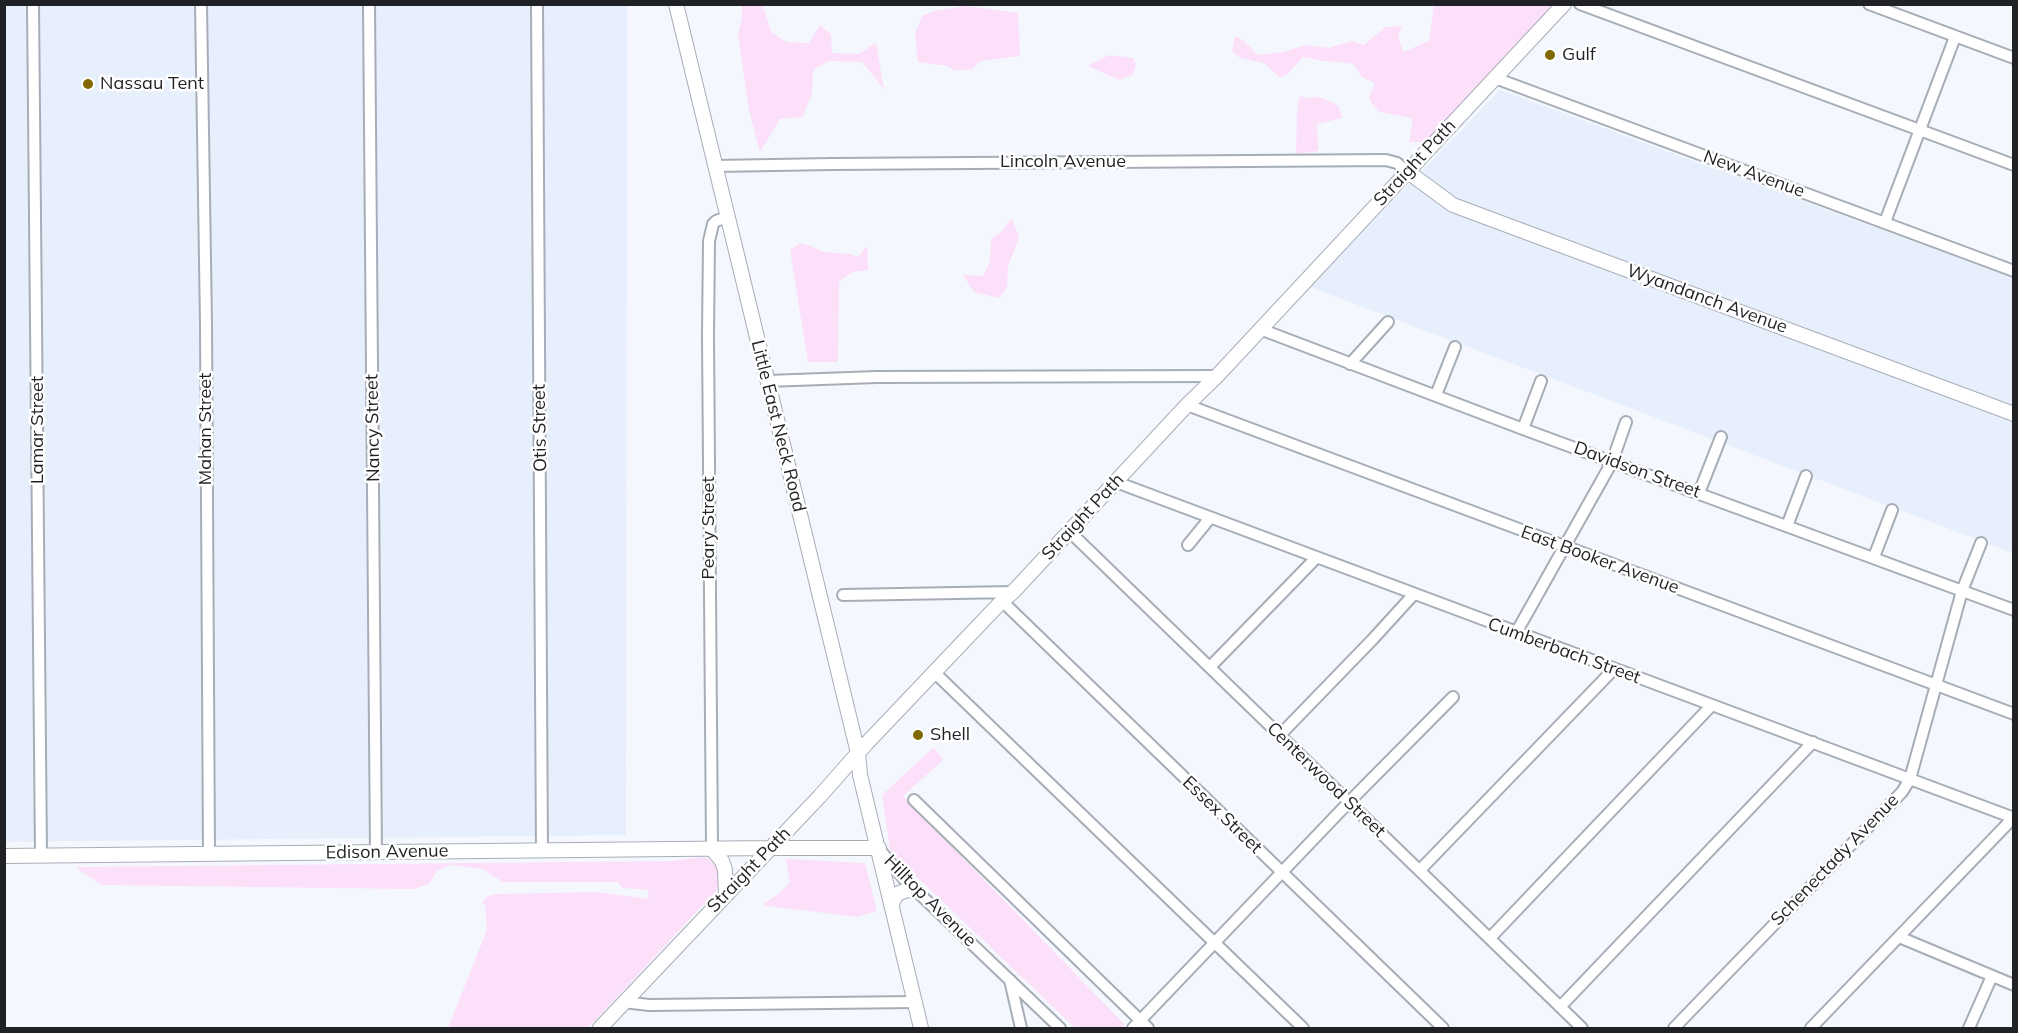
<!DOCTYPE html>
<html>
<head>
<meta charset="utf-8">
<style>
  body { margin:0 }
  #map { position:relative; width:2018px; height:1033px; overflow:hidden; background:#f4f8fe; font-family:Mulish,sans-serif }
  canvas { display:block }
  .frame { position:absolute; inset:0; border:6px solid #1f2125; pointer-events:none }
</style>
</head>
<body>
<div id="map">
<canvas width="2018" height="1033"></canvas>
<div class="frame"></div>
</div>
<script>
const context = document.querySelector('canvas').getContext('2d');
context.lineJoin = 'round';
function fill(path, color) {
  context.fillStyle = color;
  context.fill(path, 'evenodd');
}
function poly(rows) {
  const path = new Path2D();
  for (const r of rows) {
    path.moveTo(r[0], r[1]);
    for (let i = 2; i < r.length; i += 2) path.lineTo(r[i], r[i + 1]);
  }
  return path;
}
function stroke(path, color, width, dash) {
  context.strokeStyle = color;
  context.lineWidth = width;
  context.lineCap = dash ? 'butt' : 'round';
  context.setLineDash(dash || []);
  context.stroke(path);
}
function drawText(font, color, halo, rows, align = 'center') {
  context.font = font + ' Mulish,sans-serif';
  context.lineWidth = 5;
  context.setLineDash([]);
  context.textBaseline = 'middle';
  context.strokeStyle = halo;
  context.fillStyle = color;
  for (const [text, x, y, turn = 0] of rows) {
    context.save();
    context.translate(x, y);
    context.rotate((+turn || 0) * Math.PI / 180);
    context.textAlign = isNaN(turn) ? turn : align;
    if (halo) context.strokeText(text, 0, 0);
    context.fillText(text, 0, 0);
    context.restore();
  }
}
fill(poly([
  [4,5,627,5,626,835,5,842],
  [1500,90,2013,278,2013,553,1310,287]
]), '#e7effd');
fill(poly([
  [1508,4,1511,6,1512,4,1554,5,1429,142,1409,142,1412,124,1412,118,1380,112,1372,104,1369,97,1375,83,1362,77,1354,65,1350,63,1324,61,1303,57,1288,74,1280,78,1264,63,1240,58,1232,51,1235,36,1244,41,1258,55,1283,52,1306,45,1328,48,1352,41,1364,45,1385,27,1402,26,1398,36,1403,52,1429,41,1434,5],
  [742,5,763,5,771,32,787,42,809,43,820,25,831,34,832,53,859,54,876,43,884,89,862,62,828,61,813,70,812,93,803,117,780,119,760,152,749,110,738,34,742,17],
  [966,6,1018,13,1020,56,981,61,972,69,955,71,947,66,918,62,915,33,922,16,934,11],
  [1109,55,1133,58,1136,64,1133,75,1119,80,1088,66],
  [1300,96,1307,98,1319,97,1334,103,1339,107,1342,118,1317,124,1318,151,1296,154,1297,111],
  [1012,218,1019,237,1008,267,1007,287,999,298,974,292,963,275,983,276,990,261,991,239,1000,233],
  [800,243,811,246,823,252,851,254,858,257,867,246,868,270,853,272,839,281,838,362,808,362,790,250],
  [934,747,943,760,903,796,1125,1025,1122,1028,1075,1028,895,856,890,849,882,795],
  [700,857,711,859,719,865,721,881,717,890,588,1028,448,1028,487,930,485,904,482,903,488,896,496,894,597,892,649,899,648,890,622,888,618,882,503,882,482,869,451,865,437,871,429,884,413,889,102,885,83,873,77,867,673,861],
  [786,859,865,863,877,911,857,917,767,906,763,904,779,894,790,882]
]), '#fcdff9');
const street = poly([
  [33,4,41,855],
  [201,4,206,324,209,854],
  [369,4,376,852],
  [537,4,542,851],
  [1580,4,2014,165],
  [1869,4,2014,58],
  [1495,78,2014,271],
  [715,166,832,164,1386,160,1397,163,1408,172],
  [1885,222,1955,37],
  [1260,329,1523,429,2014,610],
  [1350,364,1388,322],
  [767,381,877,377,1217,376],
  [1436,395,1455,347],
  [1187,405,2014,714],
  [1523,429,1541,381],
  [1116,482,2014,818],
  [1699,493,1721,437],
  [1787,526,1806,476],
  [1069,531,1582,1028],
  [1188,545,1210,518],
  [1874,557,1892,510],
  [843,595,1013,592],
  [1002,601,1443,1028],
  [1516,633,1612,462,1626,422],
  [1210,667,1316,558],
  [934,672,1303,1028],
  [1280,735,1373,639,1414,594],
  [914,800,1148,1028],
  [712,849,708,335,709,241,713,224,716,221,727,217],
  [879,849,905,880,1060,1028],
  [1420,870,1614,669],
  [1899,937,2014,985],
  [1490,938,1711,706],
  [1010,980,1021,1028],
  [624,1002,649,1005,915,1002],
  [1560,1007,1813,742],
  [1133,1028,1349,802,1453,697],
  [1674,1028,1902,792,1910,779,1962,591,1981,543],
  [1811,1028,2013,818],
  [1969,1028,1992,976]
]);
const secondary = poly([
  [676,4,858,753,860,775,921,1028],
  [1408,172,1453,205,2014,414],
  [712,849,722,861,725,870,726,894],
  [4,856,770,848,879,848],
  [892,903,897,894,907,890,917,891],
  [600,1028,820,796,866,744,1002,601,1013,592,1187,405,1217,376,1564,4]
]);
stroke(street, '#a7adb7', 14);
stroke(secondary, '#a7adb7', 16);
stroke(street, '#fff', 10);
stroke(secondary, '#fff', 14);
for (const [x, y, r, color] of [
  [1550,55,6,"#816800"],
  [88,84,6,"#816800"],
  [918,735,6,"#816800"]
]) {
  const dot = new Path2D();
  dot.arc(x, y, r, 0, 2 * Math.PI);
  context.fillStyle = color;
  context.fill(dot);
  stroke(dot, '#fff', 2);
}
drawText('18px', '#1f2125', '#fff', [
  ["Gulf",1562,55],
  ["Nassau Tent",100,84],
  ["Shell",930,735]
], 'left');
drawText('18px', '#1f2125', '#fff', [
  ["Lincoln Avenue",1063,162],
  ["Straight Path",1415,163,-47],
  ["New Avenue",1754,174,20],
  ["Wyandanch Avenue",1707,299,20],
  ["Little East Neck Road",778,426,76],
  ["Nancy Street",373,428,-91],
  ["Otis Street",540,428,-91],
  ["Mahan Street",206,429,-90],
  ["Lamar Street",38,430,-90],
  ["Davidson Street",1637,470,20],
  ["Straight Path",1083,517,-47],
  ["Peary Street",709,528,-90],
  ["East Booker Avenue",1600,560,20],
  ["Cumberbach Street",1564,651,20],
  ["Centerwood Street",1326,780,44],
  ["Essex Street",1222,815,44],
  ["Edison Avenue",387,852,-1],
  ["Schenectady Avenue",1835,860,-46],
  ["Straight Path",749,870,-46],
  ["Hilltop Avenue",930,901,45]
]);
</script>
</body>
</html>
